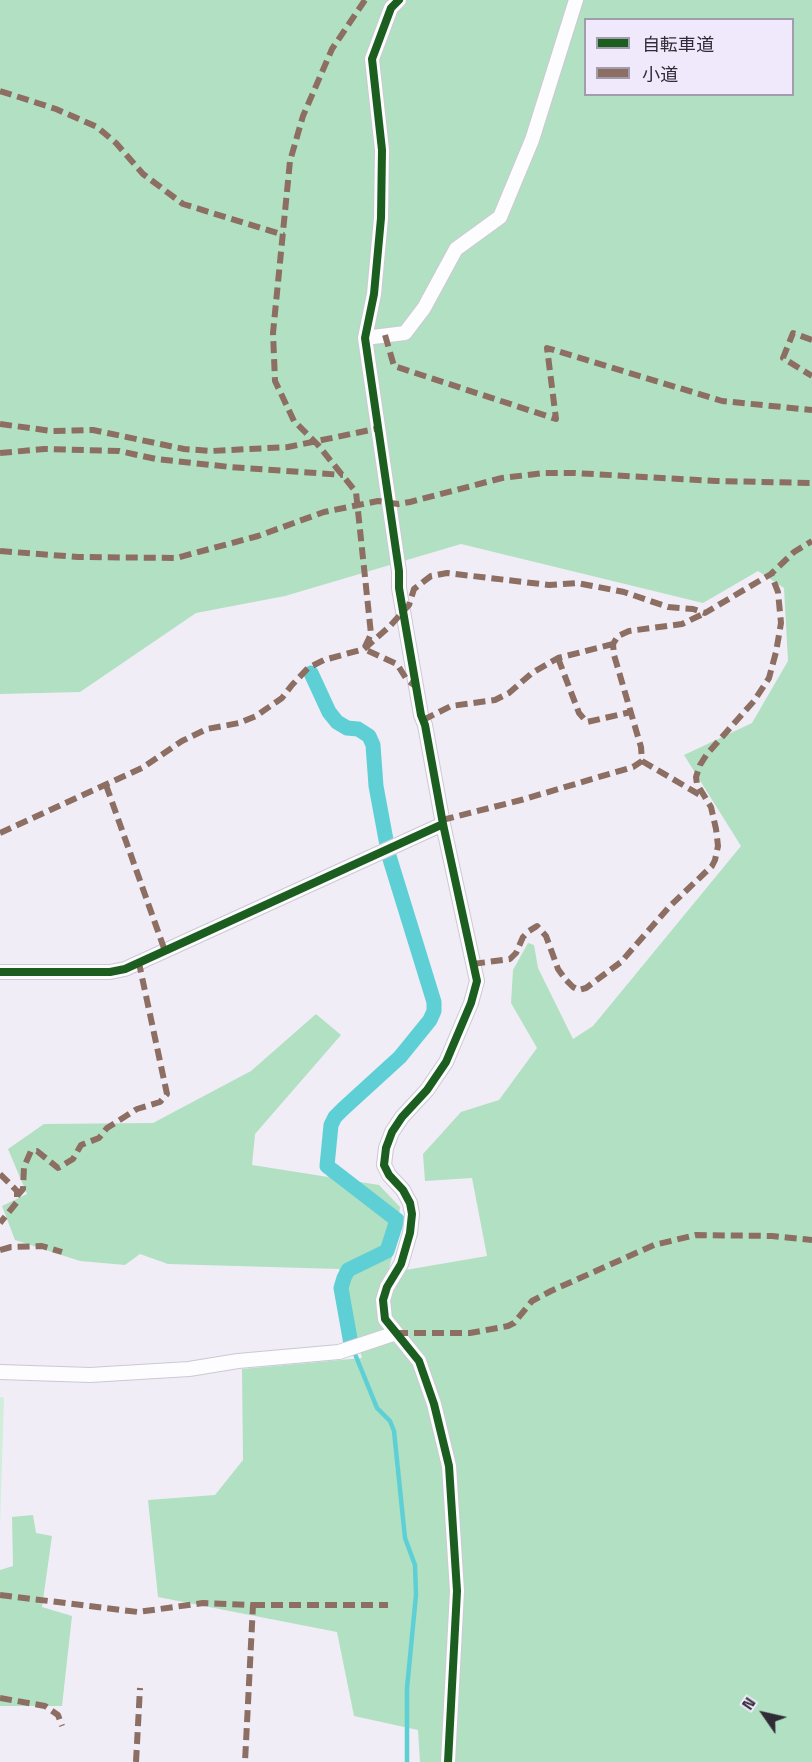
<!DOCTYPE html>
<html>
<head>
<meta charset="utf-8">
<style>
  body { margin:0 }
  #map { position:relative; width:812px; height:1762px; overflow:hidden; background:#f0edf7; font-family:"Space Grotesk","Noto Sans JP",sans-serif }
  canvas { display:block }
  .legend { position:absolute; left:584px; top:18px; width:210px; height:78px; box-sizing:border-box; background:#efe9fb; border:2px solid #a29dad; margin:0; padding:8px 10px; list-style:none; font-size:18px; color:#2f2c37 }
  .legend li { display:flex; align-items:center; gap:12px; height:30px }
  .legend b { width:30px; border:2px solid #a29dad }
  .north { position:absolute; left:734px; top:1684px; width:60px; height:60px; -webkit-text-stroke:4px #efe9fb; paint-order:stroke; rotate:304deg; font-size:16px; font-weight:700; line-height:24px; text-align:center; color:#2f2c37 }
  .north::after { content:''; display:block; margin:auto; width:21px; height:27px; background:#2f2c37; clip-path:polygon(50% 0,100% 100%,50% 72%,0 100%) }
</style>
</head>
<body>
<div id="map">
<canvas width="812" height="1762"></canvas>
<ul class="legend">
<li><b style="height:8px;background:#1b5e20"></b>自転車道</li>
<li><b style="height:8px;background:#8d6e63"></b>小道</li>
</ul>
<div class="north">N</div>
</div>
<script>
const context = document.querySelector('canvas').getContext('2d');
context.lineJoin = 'round';
function fill(path, color) {
  context.fillStyle = color;
  context.fill(path, 'evenodd');
}
function poly(rows) {
  const path = new Path2D();
  for (const r of rows) {
    path.moveTo(r[0], r[1]);
    for (let i = 2; i < r.length; i += 2) path.lineTo(r[i], r[i + 1]);
  }
  return path;
}
function stroke(path, color, width, dash) {
  context.strokeStyle = color;
  context.lineWidth = width;
  context.lineCap = dash ? 'butt' : 'round';
  context.setLineDash(dash || []);
  context.stroke(path);
}
fill(poly([
  [0,1397,4,1398,0,1525]
]), '#d0eeda');
fill(poly([
  [0,0,812,0,812,1762,420,1762,418,1730,354,1716,337,1632,158,1597,148,1500,215,1495,243,1460,242,1369,362,1358,339,1269,168,1264,140,1254,125,1265,80,1261,15,1240,2,1206,27,1194,8,1149,44,1124,153,1123,251,1071,316,1014,341,1035,255,1134,252,1165,379,1185,400,1207,396,1241,388,1273,487,1256,472,1178,425,1181,423,1154,461,1112,499,1100,537,1048,511,1003,513,970,528,943,534,945,538,968,573,1039,593,1026,741,846,684,755,752,723,788,661,784,588,758,571,703,603,461,544,285,596,196,613,80,692,0,694],
  [586,20,792,20,792,94,586,94],
  [33,1515,36,1533,52,1536,42,1607,72,1616,62,1706,0,1706,0,1570,13,1566,12,1517]
]), '#b2e0c2');
stroke(poly([
  [355,1354,377,1408,390,1421,394,1431,405,1538,415,1565,416,1595,407,1688,407,1762]
]), '#5ed0d5', 4.5);
stroke(poly([
  [311,673,329,712,337,722,347,728,358,729,369,736,373,745,376,786,389,856,434,1002,434,1011,430,1020,400,1057,343,1109,335,1117,331,1125,327,1166,397,1220,387,1251,348,1270,344,1278,341,1288,351,1344]
]), '#5ed0d5', 15);
const street = poly([
  [399,0,391,8,372,59,382,150,381,218,374,294,365,338,399,571,399,588,421,715,425,725,443,824,477,981,471,1003,446,1062,427,1090,402,1117,392,1132,386,1148,384,1165,389,1175,403,1190,410,1203,412,1214,410,1233,401,1264,387,1287,383,1300,385,1319,419,1361,434,1404,449,1466,457,1591,448,1762],
  [365,338,405,333,424,308,456,249,500,217,532,140,576,0],
  [0,972,110,972,125,969,443,824],
  [0,1372,90,1375,189,1369,238,1361,339,1352,396,1333]
]);
stroke(street, '#ccc9d3', 16);
stroke(street, '#fdfcfe', 14);
stroke(poly([
  [365,0,332,49,303,116,290,161,273,333,275,381,294,421,318,445,356,492,371,634,364,649,397,664,407,680,414,685],
  [0,91,56,109,97,127,116,143,143,174,183,204,284,235],
  [385,335,394,366,556,419,547,348,722,401,812,410],
  [812,340,793,333,783,358,812,376],
  [0,424,52,431,93,430,184,449,211,451,288,447,380,428],
  [0,453,44,449,119,451,156,459,230,467,343,475],
  [0,551,78,557,176,558,258,536,324,512,378,501,398,504,410,502,502,478,544,473,574,473,716,481,812,483],
  [558,658,579,713,585,720,587,722,631,712],
  [423,720,451,706,495,700,509,693,532,673,558,658,613,644],
  [642,761,700,795,703,795],
  [106,785,165,951],
  [442,820,521,800,633,767,642,761,641,747,614,655,613,644,618,636,629,631,682,624,705,613],
  [0,833,142,768,182,741,207,729,239,723,256,716,282,698,292,685,308,668,324,660,364,649,390,626,409,605,414,589,431,576,447,573,549,585,577,583,624,592,668,607,693,609,705,613,771,574,794,552,812,541],
  [473,964,510,959,516,953,523,937,529,931,537,926,546,936,558,969,566,980,573,987,579,990,586,988,621,962,669,907,712,866,715,860,718,846,716,829,711,807,697,784,696,777,700,765,707,754,754,701,769,678,776,652,781,623,778,592,771,574],
  [0,1174,17,1191,17,1202,0,1223],
  [17,1196,23,1189,24,1167,31,1151,37,1151,58,1168,73,1159,81,1145,99,1138,107,1128,137,1109,160,1102,167,1094,139,963],
  [0,1250,11,1247,42,1246,62,1252],
  [396,1333,470,1333,508,1326,514,1323,532,1301,551,1291,654,1245,696,1235,772,1236,812,1240],
  [0,1595,138,1612,203,1603,253,1605,245,1762],
  [253,1605,388,1605],
  [0,1698,45,1706,58,1715,62,1726],
  [136,1762,140,1688]
]), '#8d6e63', 6, [12, 6]);
stroke(poly([
  [399,0,391,8,372,59,382,150,381,218,374,294,365,338,399,571,399,588,421,715,425,725,443,824,477,981,471,1003,446,1062,427,1090,402,1117,392,1132,386,1148,384,1165,389,1175,403,1190,410,1203,412,1214,410,1233,401,1264,387,1287,383,1300,385,1319,419,1361,434,1404,449,1466,457,1591,448,1762],
  [0,972,110,972,125,969,443,824]
]), '#1b5e20', 8);
</script>
</body>
</html>
